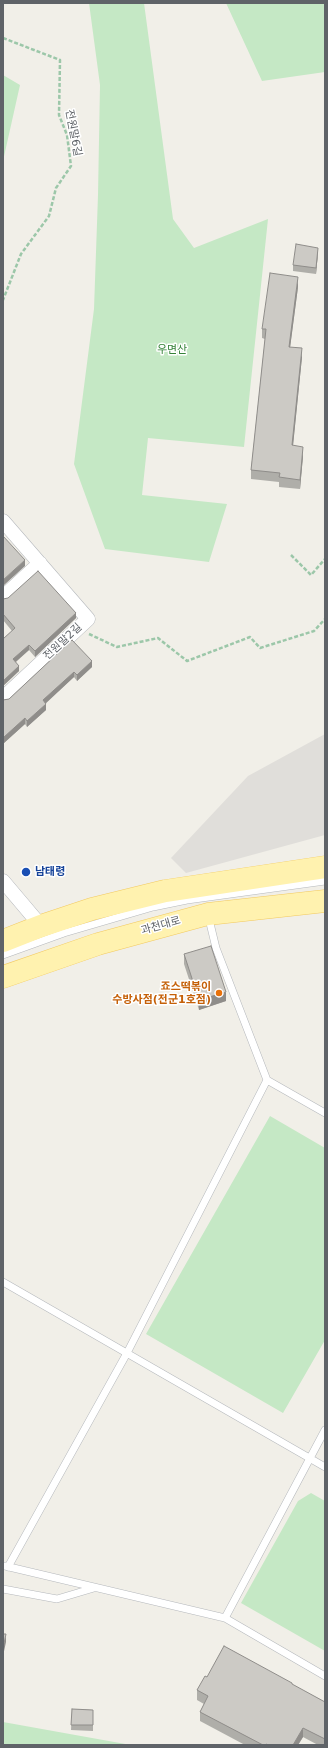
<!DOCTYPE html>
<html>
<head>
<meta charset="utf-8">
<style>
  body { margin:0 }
  #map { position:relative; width:328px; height:1748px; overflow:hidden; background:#f1efe8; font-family:"DejaVu Sans",sans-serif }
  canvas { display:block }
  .frame { position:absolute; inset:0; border:4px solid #5f6368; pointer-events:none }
</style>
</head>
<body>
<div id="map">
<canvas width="328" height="1748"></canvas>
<div class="frame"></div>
</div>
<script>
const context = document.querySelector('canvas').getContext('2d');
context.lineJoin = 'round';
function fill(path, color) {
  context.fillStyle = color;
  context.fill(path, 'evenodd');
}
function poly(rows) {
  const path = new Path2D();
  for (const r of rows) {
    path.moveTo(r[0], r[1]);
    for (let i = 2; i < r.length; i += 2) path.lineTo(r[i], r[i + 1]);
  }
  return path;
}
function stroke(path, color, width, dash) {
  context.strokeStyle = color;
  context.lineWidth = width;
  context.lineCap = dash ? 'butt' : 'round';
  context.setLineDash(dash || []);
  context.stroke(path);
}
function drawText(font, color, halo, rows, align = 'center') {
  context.font = font + ' "DejaVu Sans","Noto Sans KR",sans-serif';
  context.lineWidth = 3;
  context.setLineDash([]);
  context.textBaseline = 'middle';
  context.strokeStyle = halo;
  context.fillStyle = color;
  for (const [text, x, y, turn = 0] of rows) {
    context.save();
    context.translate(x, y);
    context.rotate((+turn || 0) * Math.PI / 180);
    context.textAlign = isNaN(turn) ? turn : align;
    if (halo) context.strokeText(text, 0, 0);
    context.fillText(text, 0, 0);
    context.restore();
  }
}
fill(poly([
  [325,734,325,835,186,873,171,858,248,776]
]), '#e0deda');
fill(poly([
  [89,3,144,3,173,219,194,248,268,219,244,447,148,438,142,495,227,504,209,562,105,549,74,464,94,309,98,195,100,85],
  [226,3,325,3,325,72,262,81],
  [3,75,20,85,3,161],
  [270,1116,325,1148,325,1340,283,1413,146,1334],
  [311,1493,325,1501,325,1651,241,1603,298,1501],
  [3,1722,131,1745,3,1745]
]), '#c5e8c5');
const lane = poly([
  [208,915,216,948,267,1080,325,1113],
  [3,955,64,933,153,907,187,900,325,881],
  [3,1282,325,1467],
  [5,1566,225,1618,325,1676],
  [8,1567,127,1353,267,1080],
  [3,1589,57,1599,94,1588],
  [225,1618,325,1430]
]);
const street = poly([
  [3,521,88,619,3,698],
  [3,597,40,563],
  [3,881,41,926]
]);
const primary = poly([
  [3,941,41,926,92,909,165,891,325,867],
  [3,977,98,944,208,914,325,901]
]);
stroke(lane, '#b5b8bc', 8);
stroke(street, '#b5b8bc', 15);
stroke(primary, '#f2c960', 23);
stroke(poly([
  [3,38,60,60,59,115,67,135,71,166,56,188,49,216,21,254,3,300],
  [291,555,311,575,325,559],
  [89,634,117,647,158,638,187,661,250,637,260,648,314,631,325,619]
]), '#9cc7a9', 2.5, [4, 2]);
stroke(lane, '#fff', 7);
stroke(street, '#fff', 14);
stroke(primary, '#fff2af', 22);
fill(poly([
  [318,253,316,274,293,271,293,265],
  [298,287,290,347,302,357,293,446,303,456,300,489,279,487,279,482,251,479,251,470,265,339,262,338,262,329],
  [3,599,76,618,35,657,29,650,16,662,19,671,3,686,3,639,12,631,3,620],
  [72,640,92,667,77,681,74,677,45,703,46,710,27,727,25,724,4,743,3,742,3,700,9,699],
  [184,954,226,1001,199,1010,184,964],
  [207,1677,292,1685,325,1702,325,1745,318,1745,303,1737,298,1745,245,1745,200,1721,200,1712,204,1704,197,1700,197,1690],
  [72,1709,93,1710,93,1731,71,1730]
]), '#afaea9');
fill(poly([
  [318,248,318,253,316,274,316,268],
  [298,277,298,287,289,356,289,347],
  [302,348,302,357,292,455,292,445],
  [303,447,303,456,300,489,300,480],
  [25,560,25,566,3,586,3,580],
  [76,613,76,618,35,657,35,651],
  [29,645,29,650,13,664,13,659],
  [92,661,92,667,77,681,77,675],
  [19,666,19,671,3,686,3,681],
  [74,672,74,677,43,706,43,700],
  [46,704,46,710,27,727,27,721],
  [25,718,25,724,4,743,4,737],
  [226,992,226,1001,199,1010,199,1000],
  [6,1634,6,1642,3,1656,3,1648],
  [303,1728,303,1737,298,1745,293,1745]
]), '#8f8d8a');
const building = poly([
  [296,244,318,248,316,268,293,265,296,244],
  [270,273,298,277,289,347,302,348,292,445,303,447,300,480,279,477,280,473,251,470,266,329,262,329,270,273],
  [3,536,25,560,3,580,3,536],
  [38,571,76,613,35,651,29,645,13,659,19,666,3,681,3,639,15,628,3,614,3,599,8,598,38,571],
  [72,640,92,661,77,675,74,672,43,700,46,704,27,721,25,718,4,737,3,736,3,700,9,699,72,640],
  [211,946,226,992,199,1000,184,954,211,946],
  [3,1634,6,1634,3,1648,3,1634],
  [224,1646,292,1683,292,1684,325,1702,325,1739,303,1728,293,1745,268,1745,266,1744,265,1745,263,1745,200,1712,208,1696,197,1690,205,1676,207,1677,224,1646],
  [72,1709,93,1710,93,1725,71,1725,72,1709]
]);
fill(building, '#cccac5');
stroke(building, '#8f8d8a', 1);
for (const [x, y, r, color] of [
  [26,872,5,"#1a4fb4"],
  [219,993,4,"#e8710a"]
]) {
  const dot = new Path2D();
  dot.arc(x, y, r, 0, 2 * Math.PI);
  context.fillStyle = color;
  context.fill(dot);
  stroke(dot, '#fff', 1.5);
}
drawText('11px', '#5f6368', '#fff', [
  ["전원말6길",73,133,79],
  ["전원말2길",63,642,-43],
  ["과천대로",161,926,-16]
]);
drawText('11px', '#348238', '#fff', [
  ["우면산",172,350]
]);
drawText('bold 11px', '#164399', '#fff', [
  ["남태령",35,872]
], 'left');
drawText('bold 11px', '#c56008', '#fff', [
  ["죠스떡볶이",211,987],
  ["수방사점(전군1호점)",211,1000]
], 'right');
</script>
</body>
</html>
